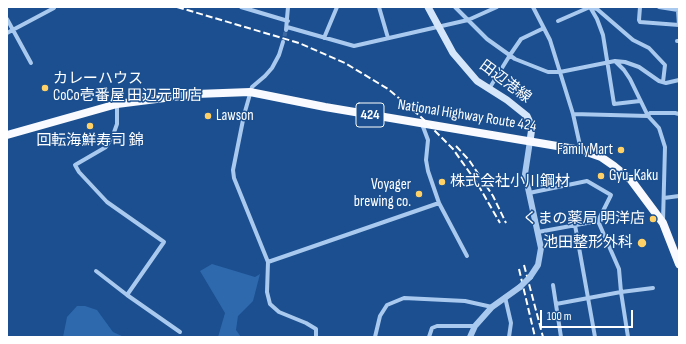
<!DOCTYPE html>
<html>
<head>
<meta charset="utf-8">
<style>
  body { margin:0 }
  #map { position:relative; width:686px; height:344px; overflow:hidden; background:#1b4f8f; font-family:"Sofia Sans Condensed",sans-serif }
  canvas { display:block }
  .frame { position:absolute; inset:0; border:8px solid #fff; pointer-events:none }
  .scale { position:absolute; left:540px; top:310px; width:93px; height:18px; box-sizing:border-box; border:2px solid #fff; border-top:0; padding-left:5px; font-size:12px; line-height:14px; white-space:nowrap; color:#fff; -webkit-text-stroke:3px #1b4f8f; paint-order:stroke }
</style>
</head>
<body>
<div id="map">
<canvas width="686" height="344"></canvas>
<div class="frame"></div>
<div class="scale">100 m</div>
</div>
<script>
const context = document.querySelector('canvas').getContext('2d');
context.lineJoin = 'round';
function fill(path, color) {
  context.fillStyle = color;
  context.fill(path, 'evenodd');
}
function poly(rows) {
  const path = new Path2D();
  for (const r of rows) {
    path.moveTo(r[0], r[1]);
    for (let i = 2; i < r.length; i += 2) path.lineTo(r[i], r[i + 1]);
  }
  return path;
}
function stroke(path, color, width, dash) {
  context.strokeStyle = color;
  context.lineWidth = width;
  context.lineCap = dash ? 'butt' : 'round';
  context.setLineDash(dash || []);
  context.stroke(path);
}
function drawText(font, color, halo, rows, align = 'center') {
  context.font = font + ' "Sofia Sans Condensed","Noto Sans JP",sans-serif';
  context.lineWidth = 3;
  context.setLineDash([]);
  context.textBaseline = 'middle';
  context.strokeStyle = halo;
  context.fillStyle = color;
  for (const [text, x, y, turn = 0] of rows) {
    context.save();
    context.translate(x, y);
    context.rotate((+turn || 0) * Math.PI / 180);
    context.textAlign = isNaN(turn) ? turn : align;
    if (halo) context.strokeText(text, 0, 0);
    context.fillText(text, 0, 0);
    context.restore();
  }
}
fill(poly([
  [212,264,255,277,260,274,253,301,238,316,236,330,241,337,218,337,225,313,200,271],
  [77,306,85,306,97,310,113,332,124,337,63,337,67,317]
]), '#2e69ad');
stroke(poly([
  [283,42,286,30]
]), '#3d69a0', 4, [4, 2]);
stroke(poly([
  [241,7,288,21],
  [379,7,388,38],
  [455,7,487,39,515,59,548,72,560,72,615,61,625,62,639,67,659,81,666,83,679,80],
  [533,7,550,40,573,114,581,150],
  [590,7,597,19,603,35,614,104,640,101],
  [590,7,597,9,633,40,649,48,665,65,663,82],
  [640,7,639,20,640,22,679,25],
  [659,7,678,10,679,25],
  [7,19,31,63],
  [558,21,590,7],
  [287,27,354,46,468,20,497,7],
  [286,30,288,7],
  [7,33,54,8],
  [324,38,337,7],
  [677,41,679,41],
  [283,42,279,55,272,68,265,76,252,87,244,115,233,170,234,178,268,262,267,292,270,304,279,312,306,323,316,329,316,337],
  [615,61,624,70,630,79,648,116,659,128,665,147,663,221],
  [489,89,510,55,521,39,544,28],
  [117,104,117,124,112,138,106,147,75,165,79,172,107,202,164,242,127,295],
  [573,114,648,116,650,113,675,113,679,114],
  [529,193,587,181,611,195,598,221,619,269,621,292,628,337],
  [664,198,679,196],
  [439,203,467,256],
  [575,225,595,337],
  [538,232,598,221],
  [268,262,439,203,428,171,426,160,428,140,422,124],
  [96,271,127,295,180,332],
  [553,285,561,337],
  [505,297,511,323,509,337],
  [556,304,621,292,653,288],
  [375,337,380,316,387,305,404,298,465,301,492,307],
  [429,337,432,328,437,326,475,326]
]), '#a9c9ee', 4);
stroke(poly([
  [530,277,538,265,541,248,525,174,530,141],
  [470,337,475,326,492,307,520,287]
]), '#a9c9ee', 6);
stroke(poly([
  [428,7,453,53,477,81,507,100,527,116,532,127,530,141]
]), '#d6e6fa', 7);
stroke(poly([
  [7,135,117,104,196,94,250,92,325,107,581,150,601,157,614,166,631,180,663,223,679,264]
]), '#f8faff', 8);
stroke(poly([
  [177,7,299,43,345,63,388,89,420,116,453,149,477,183,500,223],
  [456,146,469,160,493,196,506,223],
  [524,265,543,337],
  [519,269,535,337]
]), '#fff', 2, [7, 3]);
stroke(poly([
  [520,287,530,277]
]), '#a9c9ee', 6);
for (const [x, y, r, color] of [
  [45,88,4,"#ffd166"],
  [208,116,4,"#ffd166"],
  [90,126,4,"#ffd166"],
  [621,150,4,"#ffd166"],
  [601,176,4,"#ffd166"],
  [442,182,4,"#ffd166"],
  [419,194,4,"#ffd166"],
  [653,219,4,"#ffd166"],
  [642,243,5,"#ffd166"]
]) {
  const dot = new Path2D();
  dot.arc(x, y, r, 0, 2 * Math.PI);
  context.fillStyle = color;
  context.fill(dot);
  stroke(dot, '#1b4f8f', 1.5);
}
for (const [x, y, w] of [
  [370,115,28]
]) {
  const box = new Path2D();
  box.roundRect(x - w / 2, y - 12, w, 24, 3);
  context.fillStyle = '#1b4f8f';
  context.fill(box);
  stroke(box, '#fff', 1);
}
drawText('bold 14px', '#fff', null, [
  ["424",370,115]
]);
drawText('15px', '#fff', '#1b4f8f', [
  ["カレーハウス",53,79],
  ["CoCo壱番屋 田辺元町店",53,96],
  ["Lawson",216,116],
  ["回転海鮮寿司 錦",90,141,"center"],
  ["FamilyMart",613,150,"right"],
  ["Gyū-Kaku",609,176],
  ["株式会社小川鋼材",450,182],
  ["Voyager",411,185,"right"],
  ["brewing co.",411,202,"right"],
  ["くまの薬局 明洋店",645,219,"right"],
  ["池田整形外科",633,243,"right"]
], 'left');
drawText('15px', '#fff', '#1b4f8f', [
  ["田辺港線",505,82,37],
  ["National Highway Route 424",467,116,9]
]);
</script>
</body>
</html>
